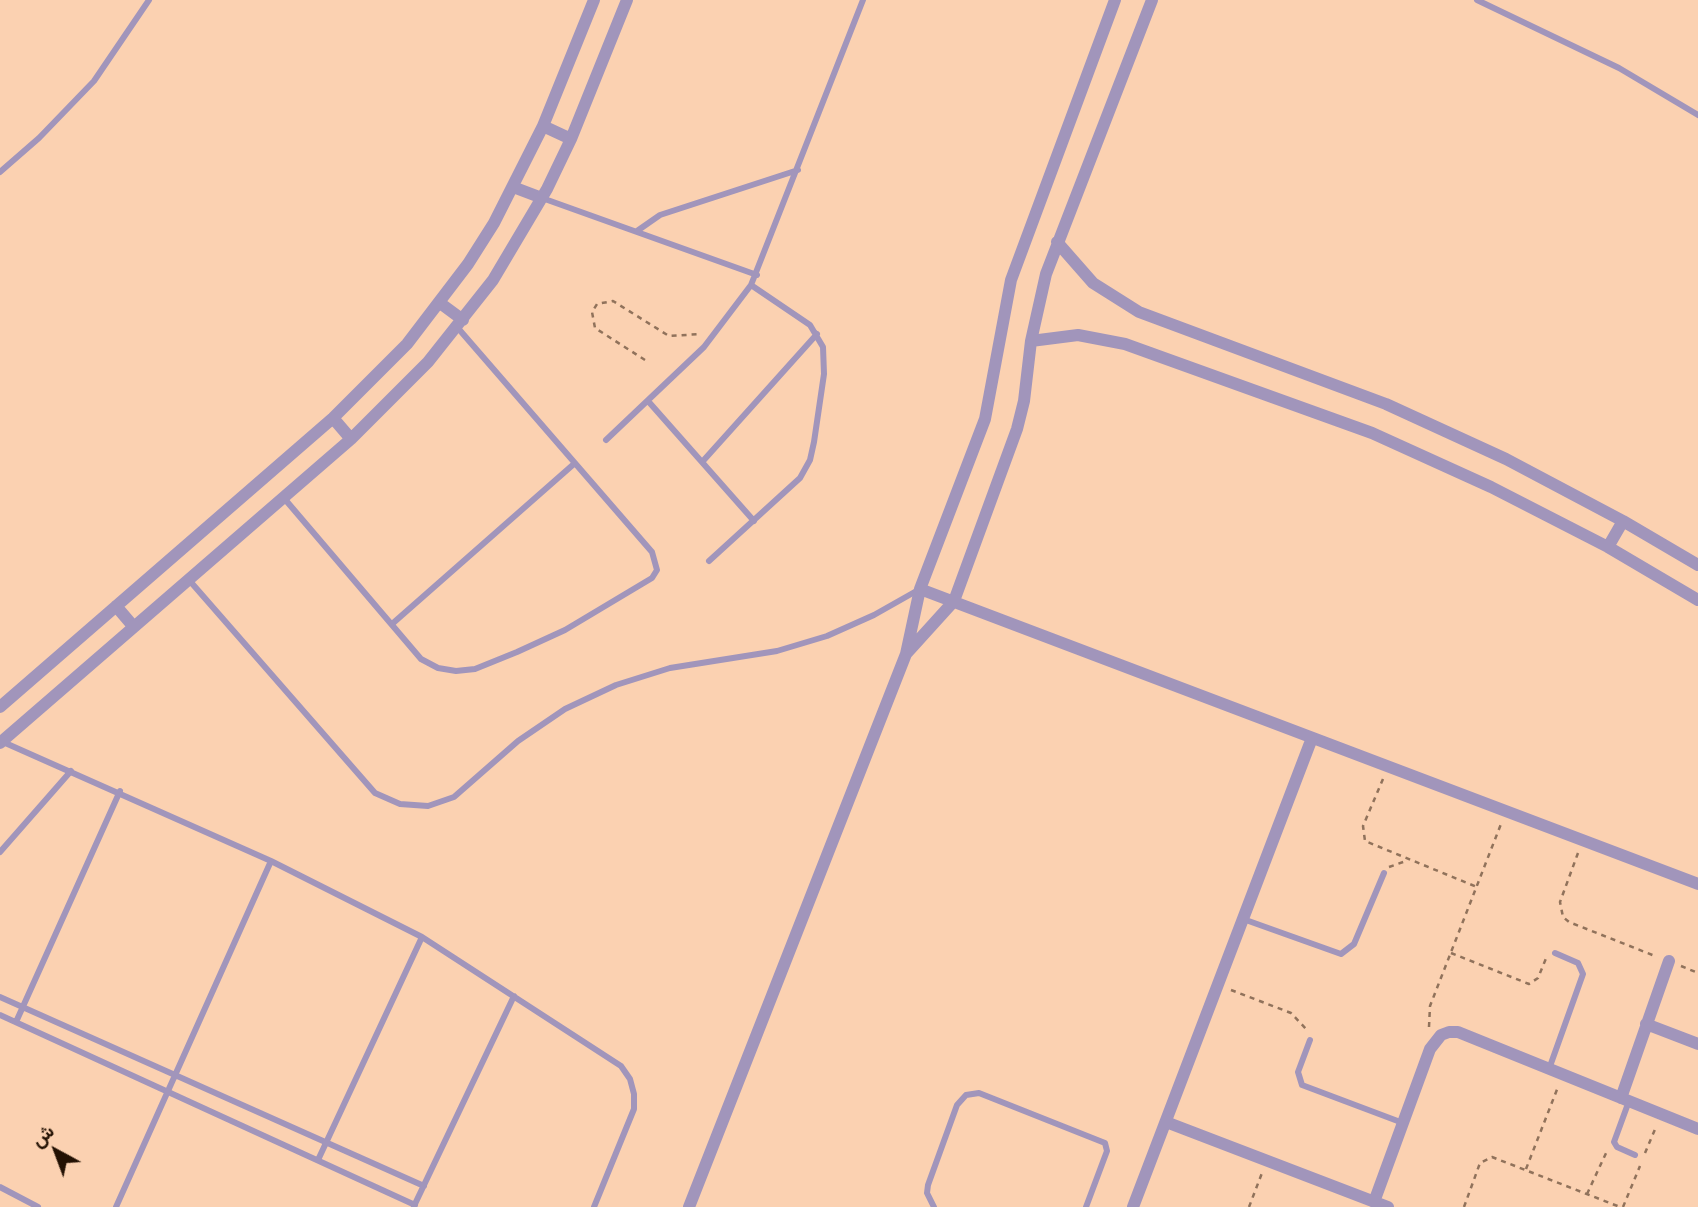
<!DOCTYPE html>
<html>
<head>
<meta charset="utf-8">
<style>
  body { margin:0 }
  #map { position:relative; width:1698px; height:1207px; overflow:hidden; background:#fbd1b1; font-family:Lora,Vazirmatn,serif }
  canvas { display:block }
  .north { position:absolute; left:21px; top:1116px; width:70px; height:70px; -webkit-text-stroke:5px #fbd1b1; paint-order:stroke; rotate:319deg; font-size:19px; font-weight:700; line-height:28px; text-align:center; color:#231103 }
  .north::after { content:''; display:block; margin:auto; width:24px; height:32px; background:#231103; clip-path:polygon(50% 0,100% 100%,50% 72%,0 100%) }
</style>
</head>
<body>
<div id="map">
<canvas width="1698" height="1207"></canvas>
<div class="north">ش</div>
</div>
<script>
const context = document.querySelector('canvas').getContext('2d');
context.lineJoin = 'round';
function poly(rows) {
  const path = new Path2D();
  for (const r of rows) {
    path.moveTo(r[0], r[1]);
    for (let i = 2; i < r.length; i += 2) path.lineTo(r[i], r[i + 1]);
  }
  return path;
}
function stroke(path, color, width, dash) {
  context.strokeStyle = color;
  context.lineWidth = width;
  context.lineCap = dash ? 'butt' : 'round';
  context.setLineDash(dash || []);
  context.stroke(path);
}
stroke(poly([
  [645,360,595,328,592,312,597,304,613,301,669,336,701,334],
  [1383,779,1363,826,1365,841,1477,887],
  [1578,853,1560,902,1563,917,1569,922,1655,956],
  [1389,867,1406,861],
  [1451,953,1529,984,1538,978,1547,956],
  [1681,966,1698,973],
  [1231,990,1291,1013,1307,1030],
  [1429,1027,1430,1006,1501,824],
  [1645,1153,1656,1127],
  [1526,1169,1558,1087],
  [1587,1194,1607,1151],
  [1249,1207,1262,1173],
  [1464,1207,1480,1163,1492,1157,1620,1207],
  [1623,1207,1640,1166]
]), '#90725b', 2.5, [5, 5]);
stroke(poly([
  [1477,0,1619,68,1698,115],
  [0,172,39,138,94,81,149,0],
  [542,198,757,275],
  [637,231,660,215,798,170],
  [648,401,754,521],
  [606,440,704,347,751,285,863,0],
  [703,461,817,334],
  [283,497,421,659,438,668,456,671,475,669,517,652,565,630,652,578,657,570,652,552,457,327],
  [709,561,800,478,810,460,814,442,824,374,823,347,810,325,751,285],
  [189,580,375,793,400,804,428,806,454,797,518,741,565,709,616,685,670,668,777,651,827,636,874,615,920,589],
  [392,624,575,463],
  [3,742,271,861,422,937,621,1066,630,1079,634,1094,634,1109,594,1207],
  [0,852,71,771],
  [1243,919,1341,954,1354,944,1384,873],
  [0,997,424,1186],
  [0,1015,415,1205],
  [16,1022,120,791],
  [1310,1040,1298,1072,1302,1085,1403,1123],
  [1549,1069,1583,974,1578,963,1555,953],
  [1629,1101,1614,1142,1617,1147,1635,1155],
  [318,1160,422,937],
  [0,1187,38,1207],
  [414,1206,514,996],
  [116,1207,271,861],
  [934,1207,927,1193,928,1185,957,1105,966,1095,979,1093,1105,1143,1107,1151,1086,1207]
]), '#a195bb', 6);
stroke(poly([
  [543,126,571,139],
  [513,187,542,198],
  [1057,242,1093,283,1139,312,1386,404,1506,459,1623,521,1698,565],
  [440,303,463,320],
  [1031,341,1078,335,1125,344,1372,433,1491,487,1608,547,1698,600],
  [333,418,351,439],
  [1608,547,1623,521],
  [920,589,1698,884],
  [116,606,133,626],
  [906,654,954,601,1017,429,1024,401,1031,341,1046,274,1152,0],
  [0,707,333,418,407,344,468,264,494,223,543,126,594,0],
  [0,743,351,439,428,362,493,280,547,189,571,139,627,0],
  [1646,1024,1698,1044],
  [1621,1098,1669,961],
  [1166,1122,1388,1207],
  [1374,1202,1430,1049,1441,1035,1449,1032,1458,1032,1698,1129],
  [689,1207,906,654,920,589,985,419,1011,280,1115,0],
  [1133,1207,1312,738]
]), '#a195bb', 12);
</script>
</body>
</html>
